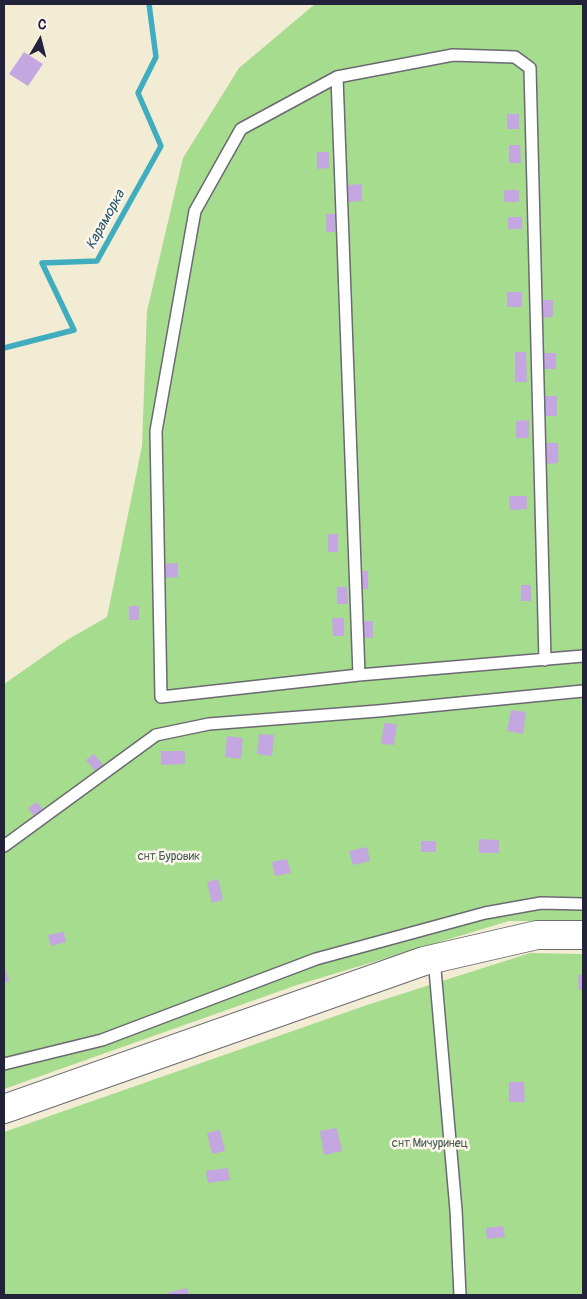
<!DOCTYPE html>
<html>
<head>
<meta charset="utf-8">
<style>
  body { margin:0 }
  #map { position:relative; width:587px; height:1299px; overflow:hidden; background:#f3ecd5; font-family:Pangolin,sans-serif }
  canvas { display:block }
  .frame { position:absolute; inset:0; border:5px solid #22223b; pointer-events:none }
  .north { position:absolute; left:15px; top:15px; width:50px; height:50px; -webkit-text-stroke:4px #fbf7ec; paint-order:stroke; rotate:8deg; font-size:14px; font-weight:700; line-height:20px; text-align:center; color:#22223b }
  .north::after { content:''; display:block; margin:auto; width:18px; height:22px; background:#22223b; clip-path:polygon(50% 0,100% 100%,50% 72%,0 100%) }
</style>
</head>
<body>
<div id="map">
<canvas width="587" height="1299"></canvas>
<div class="frame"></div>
<div class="north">С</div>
</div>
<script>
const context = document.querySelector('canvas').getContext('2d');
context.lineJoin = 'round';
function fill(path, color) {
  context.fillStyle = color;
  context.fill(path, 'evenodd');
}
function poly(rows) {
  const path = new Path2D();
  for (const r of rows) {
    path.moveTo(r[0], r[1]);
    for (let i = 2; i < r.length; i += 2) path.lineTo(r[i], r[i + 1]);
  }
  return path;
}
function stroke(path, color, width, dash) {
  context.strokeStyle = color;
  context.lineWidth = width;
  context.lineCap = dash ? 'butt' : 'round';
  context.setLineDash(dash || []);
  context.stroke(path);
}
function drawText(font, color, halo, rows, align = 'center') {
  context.font = font + ' Pangolin,sans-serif';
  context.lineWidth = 5;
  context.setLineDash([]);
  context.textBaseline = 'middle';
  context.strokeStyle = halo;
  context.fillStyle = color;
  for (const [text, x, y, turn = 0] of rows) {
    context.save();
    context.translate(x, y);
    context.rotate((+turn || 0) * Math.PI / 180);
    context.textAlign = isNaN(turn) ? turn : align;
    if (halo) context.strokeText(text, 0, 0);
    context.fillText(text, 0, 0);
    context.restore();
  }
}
fill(poly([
  [315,4,583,4,583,921,509,921,297,985,4,1089,4,684,67,640,107,617,142,446,147,311,183,158,239,68],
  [530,953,583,954,583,1295,4,1295,4,1132,367,1005]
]), '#a5dc8d');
stroke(poly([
  [4,348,74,330,42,263,97,261,161,146,138,93,156,57,149,4]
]), '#40adbf', 5.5);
fill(poly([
  [24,52,43,64,28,86,9,74],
  [507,114,519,114,519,129,507,129],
  [509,145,520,145,521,163,509,163],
  [317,152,329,152,329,168,317,169],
  [362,184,362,201,348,202,348,185],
  [504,190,519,190,519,202,504,202],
  [326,214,335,214,335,232,326,232],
  [508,217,522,217,522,229,508,229],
  [507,292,522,292,522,307,507,307],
  [539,300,553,300,553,317,540,318],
  [515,352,526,352,527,382,515,382],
  [542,353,556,353,556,369,542,369],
  [542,396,557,396,557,416,542,416],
  [529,420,529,438,516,438,516,421],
  [543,443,558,443,558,463,544,464],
  [509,496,527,496,527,509,510,510],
  [328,534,338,534,338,552,328,552],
  [178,563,178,577,163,578,163,564],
  [358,571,368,571,368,589,358,589],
  [521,585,531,585,531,601,521,601],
  [337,587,347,587,348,604,337,604],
  [129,606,139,606,139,620,129,620],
  [332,618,344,618,344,636,333,636],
  [361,621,373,621,373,638,361,638],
  [511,710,526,712,523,734,507,731],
  [384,723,397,724,394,745,381,744],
  [259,734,274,735,272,756,257,754],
  [227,736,243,738,241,759,225,757],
  [161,751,185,751,185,764,161,765],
  [94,754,103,765,95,771,86,760],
  [37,802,45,812,36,819,28,808],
  [479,839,499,840,499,853,479,853],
  [421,841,436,841,436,852,421,852],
  [367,847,370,861,353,865,349,851],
  [287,859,291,873,275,876,272,862],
  [218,879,223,900,212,903,207,882],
  [64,932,66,942,51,946,48,935],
  [4,964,9,982,4,983],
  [578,975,583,975,583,990,579,990],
  [509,1082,524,1082,525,1102,509,1102],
  [337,1128,342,1151,324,1155,320,1131],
  [220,1130,225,1151,212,1154,207,1133],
  [228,1168,230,1180,208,1183,206,1171],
  [503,1226,505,1237,487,1239,486,1228],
  [187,1288,189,1295,167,1295,167,1293]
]), '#c4a7e0');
const lane = poly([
  [337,77,241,129,195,211,156,431,161,697,359,675,583,656],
  [359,675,337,77,453,55,515,57,530,68,545,660],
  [4,846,156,735,209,724,378,711,583,691],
  [434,958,456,1210,460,1295],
  [4,1064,102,1040,316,959,485,913,541,903,583,904]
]);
const secondary = poly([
  [4,1109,424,961,537,935,583,935]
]);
stroke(lane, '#6b6971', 14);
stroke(secondary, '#6b6971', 30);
stroke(lane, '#fff', 11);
stroke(secondary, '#fff', 28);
drawText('12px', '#495a54', '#fbf7ec', [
  ["снт Буровик",169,857],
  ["снт Мичуринец",430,1144]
]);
drawText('italic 14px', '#2e5a70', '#fbf7ec', [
  ["Караморка",106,220,-61]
]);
</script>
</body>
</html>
